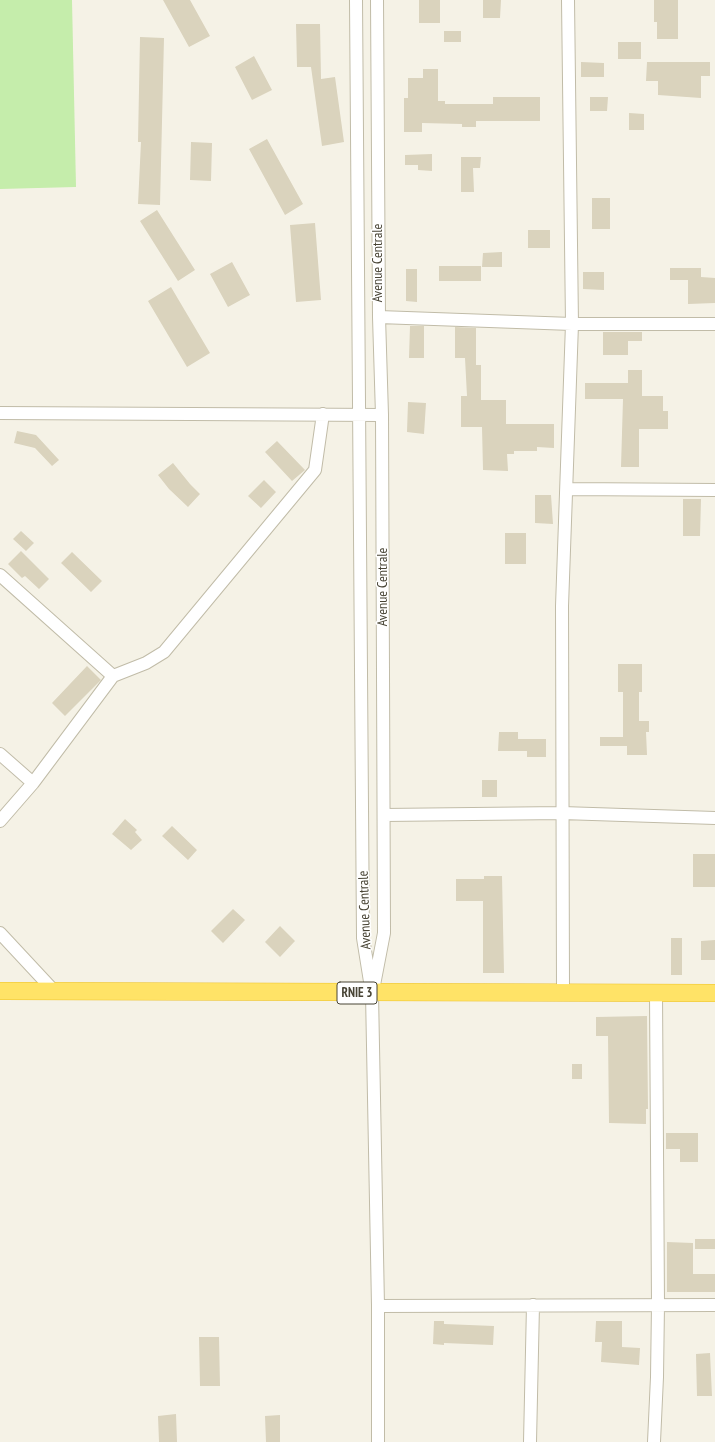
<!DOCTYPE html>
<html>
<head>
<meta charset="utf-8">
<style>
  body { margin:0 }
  canvas { display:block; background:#f5f2e6 }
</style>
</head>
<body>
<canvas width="715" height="1442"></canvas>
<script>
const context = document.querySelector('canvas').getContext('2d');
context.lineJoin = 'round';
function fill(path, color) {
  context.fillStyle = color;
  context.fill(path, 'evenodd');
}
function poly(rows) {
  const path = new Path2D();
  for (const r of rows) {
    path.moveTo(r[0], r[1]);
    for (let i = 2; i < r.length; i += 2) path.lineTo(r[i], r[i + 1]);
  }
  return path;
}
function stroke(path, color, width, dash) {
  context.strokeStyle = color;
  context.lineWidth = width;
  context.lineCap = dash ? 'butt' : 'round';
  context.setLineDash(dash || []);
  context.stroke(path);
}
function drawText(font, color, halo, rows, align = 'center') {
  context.font = font + ' "PT Sans Narrow",sans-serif';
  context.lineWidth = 3;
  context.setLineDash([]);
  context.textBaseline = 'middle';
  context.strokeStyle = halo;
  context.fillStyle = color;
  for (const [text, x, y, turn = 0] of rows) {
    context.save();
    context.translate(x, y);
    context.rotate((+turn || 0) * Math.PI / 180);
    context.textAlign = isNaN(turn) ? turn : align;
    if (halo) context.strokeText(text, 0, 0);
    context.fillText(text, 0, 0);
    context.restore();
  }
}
fill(poly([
  [0,0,72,0,76,187,0,189]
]), '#c5edab');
fill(poly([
  [163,0,190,0,210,36,189,47],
  [419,0,440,0,440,23,419,23],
  [483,0,501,0,500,18,483,18],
  [654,0,678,0,678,39,657,39,657,22,654,22],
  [296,24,320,24,321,79,335,77,344,142,322,146,311,67,297,67],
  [444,31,461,31,461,42,444,42],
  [140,37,164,38,160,205,138,204,141,142,138,142],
  [618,42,641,42,641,59,618,59],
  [254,56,272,90,252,100,235,67],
  [581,62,604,63,604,77,581,77],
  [647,62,710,62,710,76,701,76,701,98,658,95,658,81,646,81],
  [423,69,438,69,438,101,445,101,445,104,493,104,493,97,540,97,540,121,476,121,476,127,462,127,462,124,422,123,422,132,404,132,404,98,408,98,408,78,423,78],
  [590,97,608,97,607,111,590,111],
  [629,113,644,114,644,130,629,130],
  [267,139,303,204,285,215,249,149],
  [191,142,212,143,211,181,190,180],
  [432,154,432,171,418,170,418,165,405,165,405,155],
  [461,157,481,157,480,168,473,168,474,192,461,192],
  [592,198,610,198,610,229,592,229],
  [157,210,195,270,178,281,140,221],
  [315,223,321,300,296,302,290,225],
  [528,230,550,230,550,248,528,248],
  [502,252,502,267,482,267,483,253],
  [232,262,250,295,228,307,210,274],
  [439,266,481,266,481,281,439,281],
  [670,268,701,268,701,277,715,278,715,303,688,304,688,280,670,280],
  [406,269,417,269,417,302,406,301],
  [583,272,604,272,604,290,583,289],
  [171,287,210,353,187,367,148,301],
  [410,326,424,326,424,358,409,358],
  [455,327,476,328,476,365,481,365,481,400,506,400,506,424,554,424,554,448,537,447,537,451,514,451,514,454,507,454,508,471,483,470,482,427,461,427,461,396,467,396,465,358,455,358],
  [603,332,642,332,642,341,628,341,628,355,603,355],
  [628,370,642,370,642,396,663,396,663,411,668,411,668,429,639,429,639,467,621,467,623,399,585,399,585,383,628,383],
  [408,402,426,403,424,434,407,432],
  [17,431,36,435,59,460,52,466,35,448,14,443],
  [277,441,305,470,292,481,265,452],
  [173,463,190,484,200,494,188,507,169,489,158,475],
  [264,480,276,492,261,508,248,496],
  [535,495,551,495,553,524,535,523],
  [683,499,701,499,700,536,683,536],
  [21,531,34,543,26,551,13,539],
  [505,533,526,533,526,564,505,564],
  [21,551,49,579,39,589,25,576,22,578,8,564],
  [72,552,102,581,91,592,61,563],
  [618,664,642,664,642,692,639,692,639,721,649,721,649,732,646,732,647,755,627,755,627,746,600,746,600,737,623,737,623,692,618,692],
  [87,666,101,680,65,716,52,703],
  [499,732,518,732,518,739,546,739,546,757,527,757,527,751,498,751],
  [482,780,497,780,497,797,482,797],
  [125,819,137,830,135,832,142,840,131,850,112,834],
  [172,826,197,850,188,860,162,836],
  [693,854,715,854,715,887,693,887],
  [484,876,502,876,504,973,483,973,483,901,456,901,456,879,484,879],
  [233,909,245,920,223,943,211,931],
  [280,926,295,941,280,957,265,942],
  [671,938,682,938,682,975,671,975],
  [715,940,715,960,701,960,701,941],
  [647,1016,648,1109,646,1109,646,1124,609,1123,608,1036,596,1036,596,1017],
  [572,1064,582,1064,582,1079,572,1079],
  [666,1133,698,1133,698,1162,680,1162,680,1149,666,1149],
  [695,1239,715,1239,715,1249,695,1249],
  [667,1242,693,1243,693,1274,715,1274,715,1292,667,1292],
  [434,1321,444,1321,444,1324,494,1326,493,1345,444,1343,444,1345,433,1344],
  [596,1321,622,1321,622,1347,640,1348,639,1365,601,1362,602,1342,595,1342],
  [199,1337,219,1337,220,1386,200,1386],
  [710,1353,712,1396,697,1396,696,1354],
  [176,1414,177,1442,159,1442,158,1416],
  [280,1415,280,1442,266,1442,265,1416]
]), '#dad3bd');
const minor = poly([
  [356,0,363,938,372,994,378,1306,378,1442],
  [379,317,572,324,715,324],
  [0,413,382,415],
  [567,489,715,490],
  [0,575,113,676],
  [0,754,33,783],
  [384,815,562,813,715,818],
  [0,821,33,783,113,676,146,663,164,652,315,470,323,414],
  [0,933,54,991],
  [374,985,384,933,382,415,379,317,377,0],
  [563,992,562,606,572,324,568,0],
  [378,1306,715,1305],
  [530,1442,533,1305],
  [654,1442,657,1377,658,1305,656,993]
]);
const highway = poly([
  [0,991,715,993]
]);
stroke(minor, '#c1bca8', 14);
stroke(highway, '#edc228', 18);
stroke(minor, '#fff', 12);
stroke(highway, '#ffe367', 17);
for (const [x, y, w] of [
  [357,993,40]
]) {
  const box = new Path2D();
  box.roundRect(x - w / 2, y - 11, w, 22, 3);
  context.fillStyle = '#fff';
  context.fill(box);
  stroke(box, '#484435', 1);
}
drawText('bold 13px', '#484435', null, [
  ["RNIE 3",357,993]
]);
drawText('14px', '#484435', '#fff', [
  ["Avenue Centrale",378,263,-90],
  ["Avenue Centrale",383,587,-90],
  ["Avenue Centrale",365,910,-92]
]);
</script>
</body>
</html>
